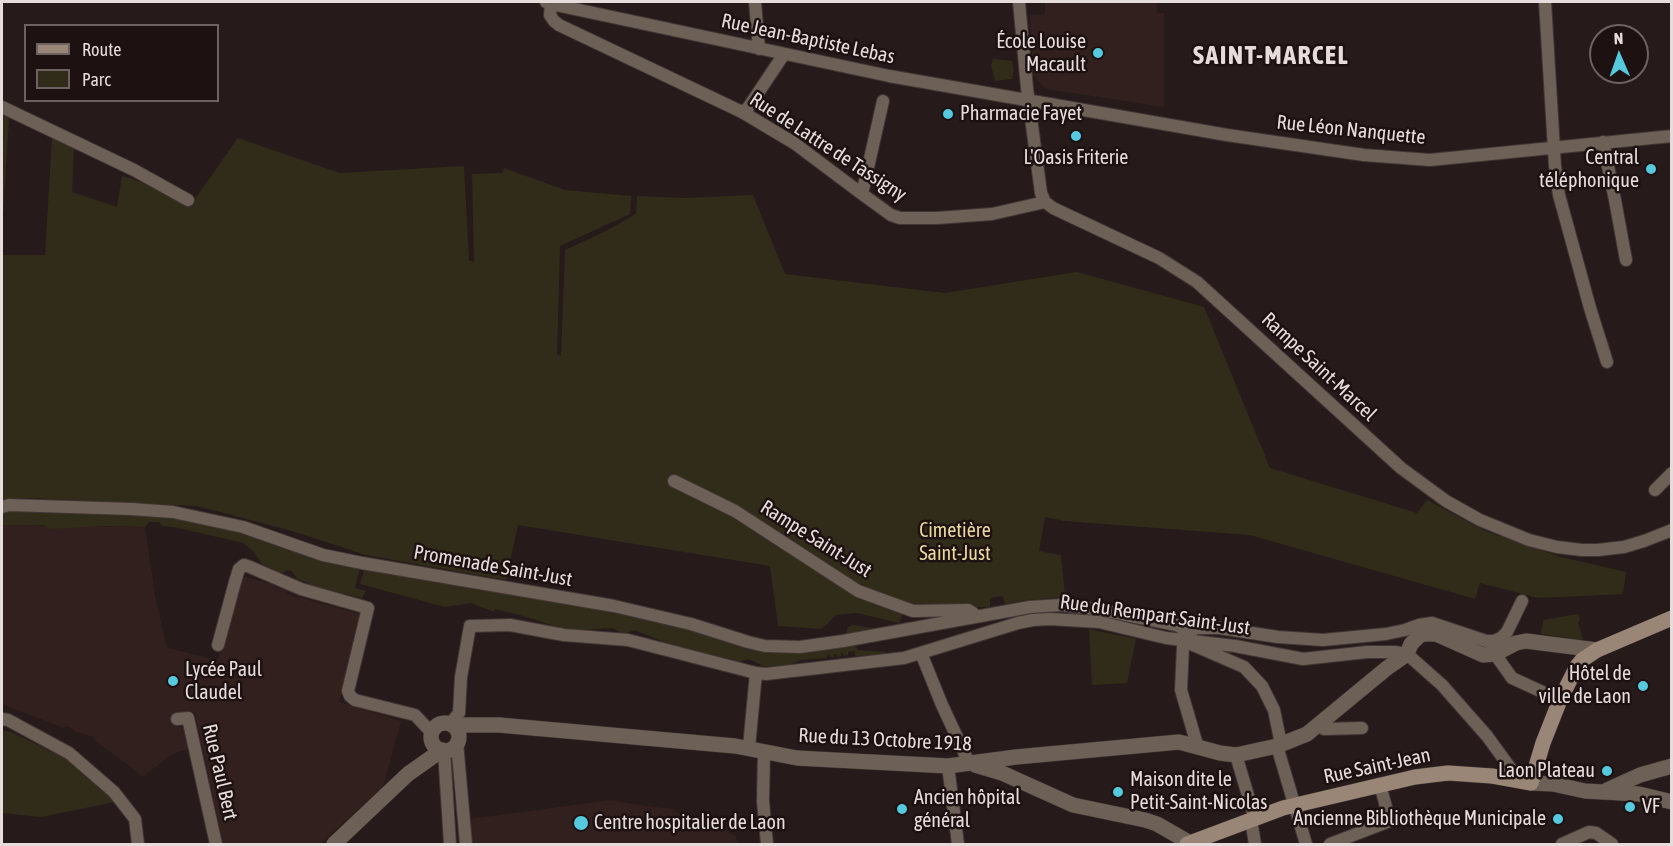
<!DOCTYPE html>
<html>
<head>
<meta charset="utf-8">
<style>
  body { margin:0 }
  #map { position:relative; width:1673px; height:846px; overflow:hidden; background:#261b1a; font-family:"Asap Condensed",sans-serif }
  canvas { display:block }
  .frame { position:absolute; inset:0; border:3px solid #e5dcdb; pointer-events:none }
  .legend { position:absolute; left:24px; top:24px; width:195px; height:78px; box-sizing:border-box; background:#1d1111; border:2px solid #6d6262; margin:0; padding:8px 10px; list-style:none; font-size:18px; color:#e5dcdb }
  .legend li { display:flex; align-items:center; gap:12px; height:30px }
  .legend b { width:30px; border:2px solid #6d6262 }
  .north { position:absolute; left:1589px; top:24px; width:60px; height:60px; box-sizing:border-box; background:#1d1111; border:2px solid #6d6262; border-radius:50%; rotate:358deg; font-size:16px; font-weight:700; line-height:24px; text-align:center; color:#e5dcdb }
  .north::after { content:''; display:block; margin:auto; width:21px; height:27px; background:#55cadf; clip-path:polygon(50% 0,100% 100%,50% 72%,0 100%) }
</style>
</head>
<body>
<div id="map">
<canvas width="1673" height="846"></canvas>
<div class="frame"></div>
<ul class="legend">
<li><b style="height:8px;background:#9a8676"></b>Route</li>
<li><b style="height:16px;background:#312c19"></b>Parc</li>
</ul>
<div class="north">N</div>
</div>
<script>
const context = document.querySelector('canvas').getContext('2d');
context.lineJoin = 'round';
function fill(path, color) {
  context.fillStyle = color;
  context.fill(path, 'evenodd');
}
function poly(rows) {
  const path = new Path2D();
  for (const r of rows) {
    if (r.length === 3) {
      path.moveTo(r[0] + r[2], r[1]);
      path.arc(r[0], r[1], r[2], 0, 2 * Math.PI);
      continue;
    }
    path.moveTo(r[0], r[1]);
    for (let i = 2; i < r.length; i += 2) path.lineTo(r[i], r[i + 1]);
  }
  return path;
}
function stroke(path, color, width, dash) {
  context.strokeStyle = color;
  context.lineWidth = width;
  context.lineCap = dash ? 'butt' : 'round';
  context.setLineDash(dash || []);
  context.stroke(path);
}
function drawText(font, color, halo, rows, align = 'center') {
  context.font = font + ' "Asap Condensed",sans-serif';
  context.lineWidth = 5;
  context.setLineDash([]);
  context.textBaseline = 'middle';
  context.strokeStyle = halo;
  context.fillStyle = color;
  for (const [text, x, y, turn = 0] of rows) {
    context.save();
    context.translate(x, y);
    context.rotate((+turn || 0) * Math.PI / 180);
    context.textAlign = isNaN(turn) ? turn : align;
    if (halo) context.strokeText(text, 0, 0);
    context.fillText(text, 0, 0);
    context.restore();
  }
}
fill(poly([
  [1045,2,1156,2,1157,13,1164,13,1164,107,1046,89,1033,75,1030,15,1045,14],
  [2,525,145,527,155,596,167,648,209,658,218,659,239,575,274,585,274,587,287,590,287,594,360,614,339,702,401,721,383,787,320,844,223,844,195,713,178,714,176,725,185,729,189,750,176,752,142,777,136,771,94,740,93,737,73,731,72,728,66,726,64,728,14,709,13,710,12,708,2,704],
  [611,800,646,806,673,809,697,828,721,828,736,836,737,844,471,844,470,819]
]), '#32201e');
fill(poly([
  [993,59,1012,61,1014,70,1012,79,995,81,991,65],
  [2,114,9,118,2,232],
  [52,138,74,148,72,192,117,207,122,176,195,199,238,138,340,173,464,166,469,260,474,262,472,174,502,173,504,168,565,190,631,196,630,214,560,246,557,354,561,356,565,250,606,231,636,214,637,196,687,198,753,195,785,274,945,293,1077,272,1204,307,1270,468,1417,513,1427,500,1488,532,1561,557,1626,572,1623,594,1538,598,1480,583,1475,599,1250,535,1064,521,1045,517,1039,551,1061,555,1065,597,1026,600,1005,604,1003,596,990,598,990,607,910,607,862,590,741,511,676,478,675,484,733,515,856,595,903,612,899,623,857,613,836,615,822,629,778,626,770,566,518,525,506,580,366,555,292,531,197,506,29,498,2,499,2,255,45,255],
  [2,510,174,515,240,529,360,567,355,588,366,591,362,598,309,585,309,583,297,579,292,571,287,570,282,573,262,564,253,551,243,543,179,528,163,526,159,522,149,522,145,527,104,526,51,529,43,525,2,525],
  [365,567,616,612,667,623,747,649,774,652,799,651,853,643,858,650,885,652,886,655,855,656,854,651,848,652,848,655,844,656,843,653,841,653,841,656,837,657,836,654,834,654,835,657,830,657,829,655,827,655,827,658,801,660,786,666,765,667,749,659,737,662,727,658,705,656,698,651,668,644,635,630,624,634,612,628,570,631,523,616,495,609,494,612,471,603,445,607,360,584],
  [1578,614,1580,620,1578,622,1583,640,1541,634,1543,620],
  [853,625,877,629,845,635,848,627],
  [1089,629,1136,639,1127,683,1092,685],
  [2,730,11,732,67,759,115,802,41,817,2,813]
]), '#312c19');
const minor = poly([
  [546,2,551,4,889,76,1227,135,1364,155,1430,160,1672,136],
  [755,2,759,49],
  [1019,2,1027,88,1041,193,1045,202,1053,208,1159,258,1197,282,1401,468,1446,501,1480,520,1529,540,1557,547,1582,550,1598,550,1624,547,1644,541,1672,530],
  [1545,2,1555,166,1559,195,1590,308,1607,362],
  [551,4,550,15,554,21,559,25,742,112,794,143,862,194,891,215,900,218,937,218,992,214,1045,202],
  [2,107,134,170,188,200],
  [742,112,748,108,784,54],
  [1603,142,1615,200,1626,260],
  [862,194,883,101],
  [674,481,735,511,858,591,913,611,968,610,973,613],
  [1655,490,1672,473],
  [2,507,9,505,131,509,173,512,243,527,323,555,362,563,614,606,691,624,748,642,765,646,800,647,843,641,1030,607,1061,605,1102,610,1176,625,1182,628,1191,644,1244,667,1262,686,1274,710,1281,744],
  [218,645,235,582,239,569,244,565,250,567,301,589,368,608,348,691,350,696,355,700,415,715,431,732],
  [921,653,942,705,969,763],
  [1495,654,1512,678,1560,700],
  [2,719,8,720,69,753,114,792,135,819,138,844],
  [177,719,188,718,216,844],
  [450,724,459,713,461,677,470,626,510,625,564,635,628,640,756,673,766,674,904,658,1018,623,1033,620,1050,619,1099,622,1166,638,1235,646,1303,659,1367,652,1394,652,1407,654,1442,685,1487,736,1519,780],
  [1319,724,1324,729,1362,728],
  [457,742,466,844],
  [1277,746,1306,844],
  [749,747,756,673],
  [1198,748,1181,690,1183,646,1193,630,1196,628,1219,628,1278,637,1323,640,1386,634,1405,630,1419,625,1432,623,1486,641,1494,641,1501,638,1507,632,1522,601],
  [444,751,450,844],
  [764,751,763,801,767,844],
  [1236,755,1255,819],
  [948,766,958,844],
  [1251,820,1255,844],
  [1330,844,1390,821,1380,785],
  [1562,844,1589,832,1596,833,1612,844]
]);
const tertiary = poly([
  [445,737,14],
  [453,725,499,725,735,746,797,758,815,759,948,766,1016,757,1179,742,1220,753,1236,755,1277,746,1307,734,1387,668,1407,654,1411,644,1419,636,1423,634,1436,634,1483,655,1495,654,1516,643,1526,641,1597,650],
  [975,765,1002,773,1073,805,1145,820,1157,824,1190,843],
  [1531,783,1553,784,1585,791,1639,794,1672,802],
  [1607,790,1640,775,1672,766],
  [334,844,408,774,442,750]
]);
const secondary = poly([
  [1187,844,1283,808,1415,777,1448,773,1463,774,1492,776,1531,783,1543,743,1560,700,1577,666,1582,660,1597,650,1672,618]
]);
stroke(minor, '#413635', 14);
stroke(tertiary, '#413635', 16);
stroke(secondary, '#413635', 16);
stroke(minor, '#6d6056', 12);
stroke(tertiary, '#6d6056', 15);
stroke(secondary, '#9a8676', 15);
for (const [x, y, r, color] of [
  [1098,53,6,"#55cadf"],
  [948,114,6,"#55cadf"],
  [1076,136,6,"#55cadf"],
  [1651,169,6,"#55cadf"],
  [173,681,6,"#55cadf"],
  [1643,686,6,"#55cadf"],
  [1607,771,6,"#55cadf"],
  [1118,792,6,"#55cadf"],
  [1630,807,6,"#55cadf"],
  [902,809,6,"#55cadf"],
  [1558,819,6,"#55cadf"],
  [581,823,8,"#55cadf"]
]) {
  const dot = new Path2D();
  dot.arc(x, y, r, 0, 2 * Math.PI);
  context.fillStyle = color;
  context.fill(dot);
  stroke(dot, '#1d1111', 2);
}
drawText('20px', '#e5dcdb', '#1d1111', [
  ["Rue Jean-Baptiste Lebas",808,39,12],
  ["Rue Léon Nanquette",1351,130,6],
  ["Rue de Lattre de Tassigny",828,147,33],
  ["Rampe Saint-Marcel",1319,367,43],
  ["Rampe Saint-Just",816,539,32],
  ["Promenade Saint-Just",493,566,10],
  ["Rue du Rempart Saint-Just",1155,615,8],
  ["Rue du 13 Octobre 1918",885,740,3],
  ["Rue Saint-Jean",1377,766,-12],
  ["Rue Paul Bert",220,772,77]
]);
drawText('20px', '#e5dcdb', '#1d1111', [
  ["École Louise",1086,42,"right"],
  ["Macault",1086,65,"right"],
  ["Pharmacie Fayet",960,114],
  ["L'Oasis Friterie",1076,158,"center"],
  ["Central",1639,158,"right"],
  ["téléphonique",1639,181,"right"],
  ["Lycée Paul",185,670],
  ["Claudel",185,693],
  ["Hôtel de",1631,674,"right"],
  ["ville de Laon",1631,697,"right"],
  ["Laon Plateau",1595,771,"right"],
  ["Maison dite le",1130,780],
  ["Petit-Saint-Nicolas",1130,803],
  ["Ancien hôpital",914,798],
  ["général",914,821],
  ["VF",1642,807],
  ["Ancienne Bibliothèque Municipale",1546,819,"right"],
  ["Centre hospitalier de Laon",594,823]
], 'left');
drawText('20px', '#ead99c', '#1d1111', [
  ["Cimetière",955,531],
  ["Saint-Just",955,554]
]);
context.letterSpacing = '1.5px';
drawText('bold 26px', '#e5dcdb', '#1d1111', [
  ["SAINT-MARCEL",1271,56]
]);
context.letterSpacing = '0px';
</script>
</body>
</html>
